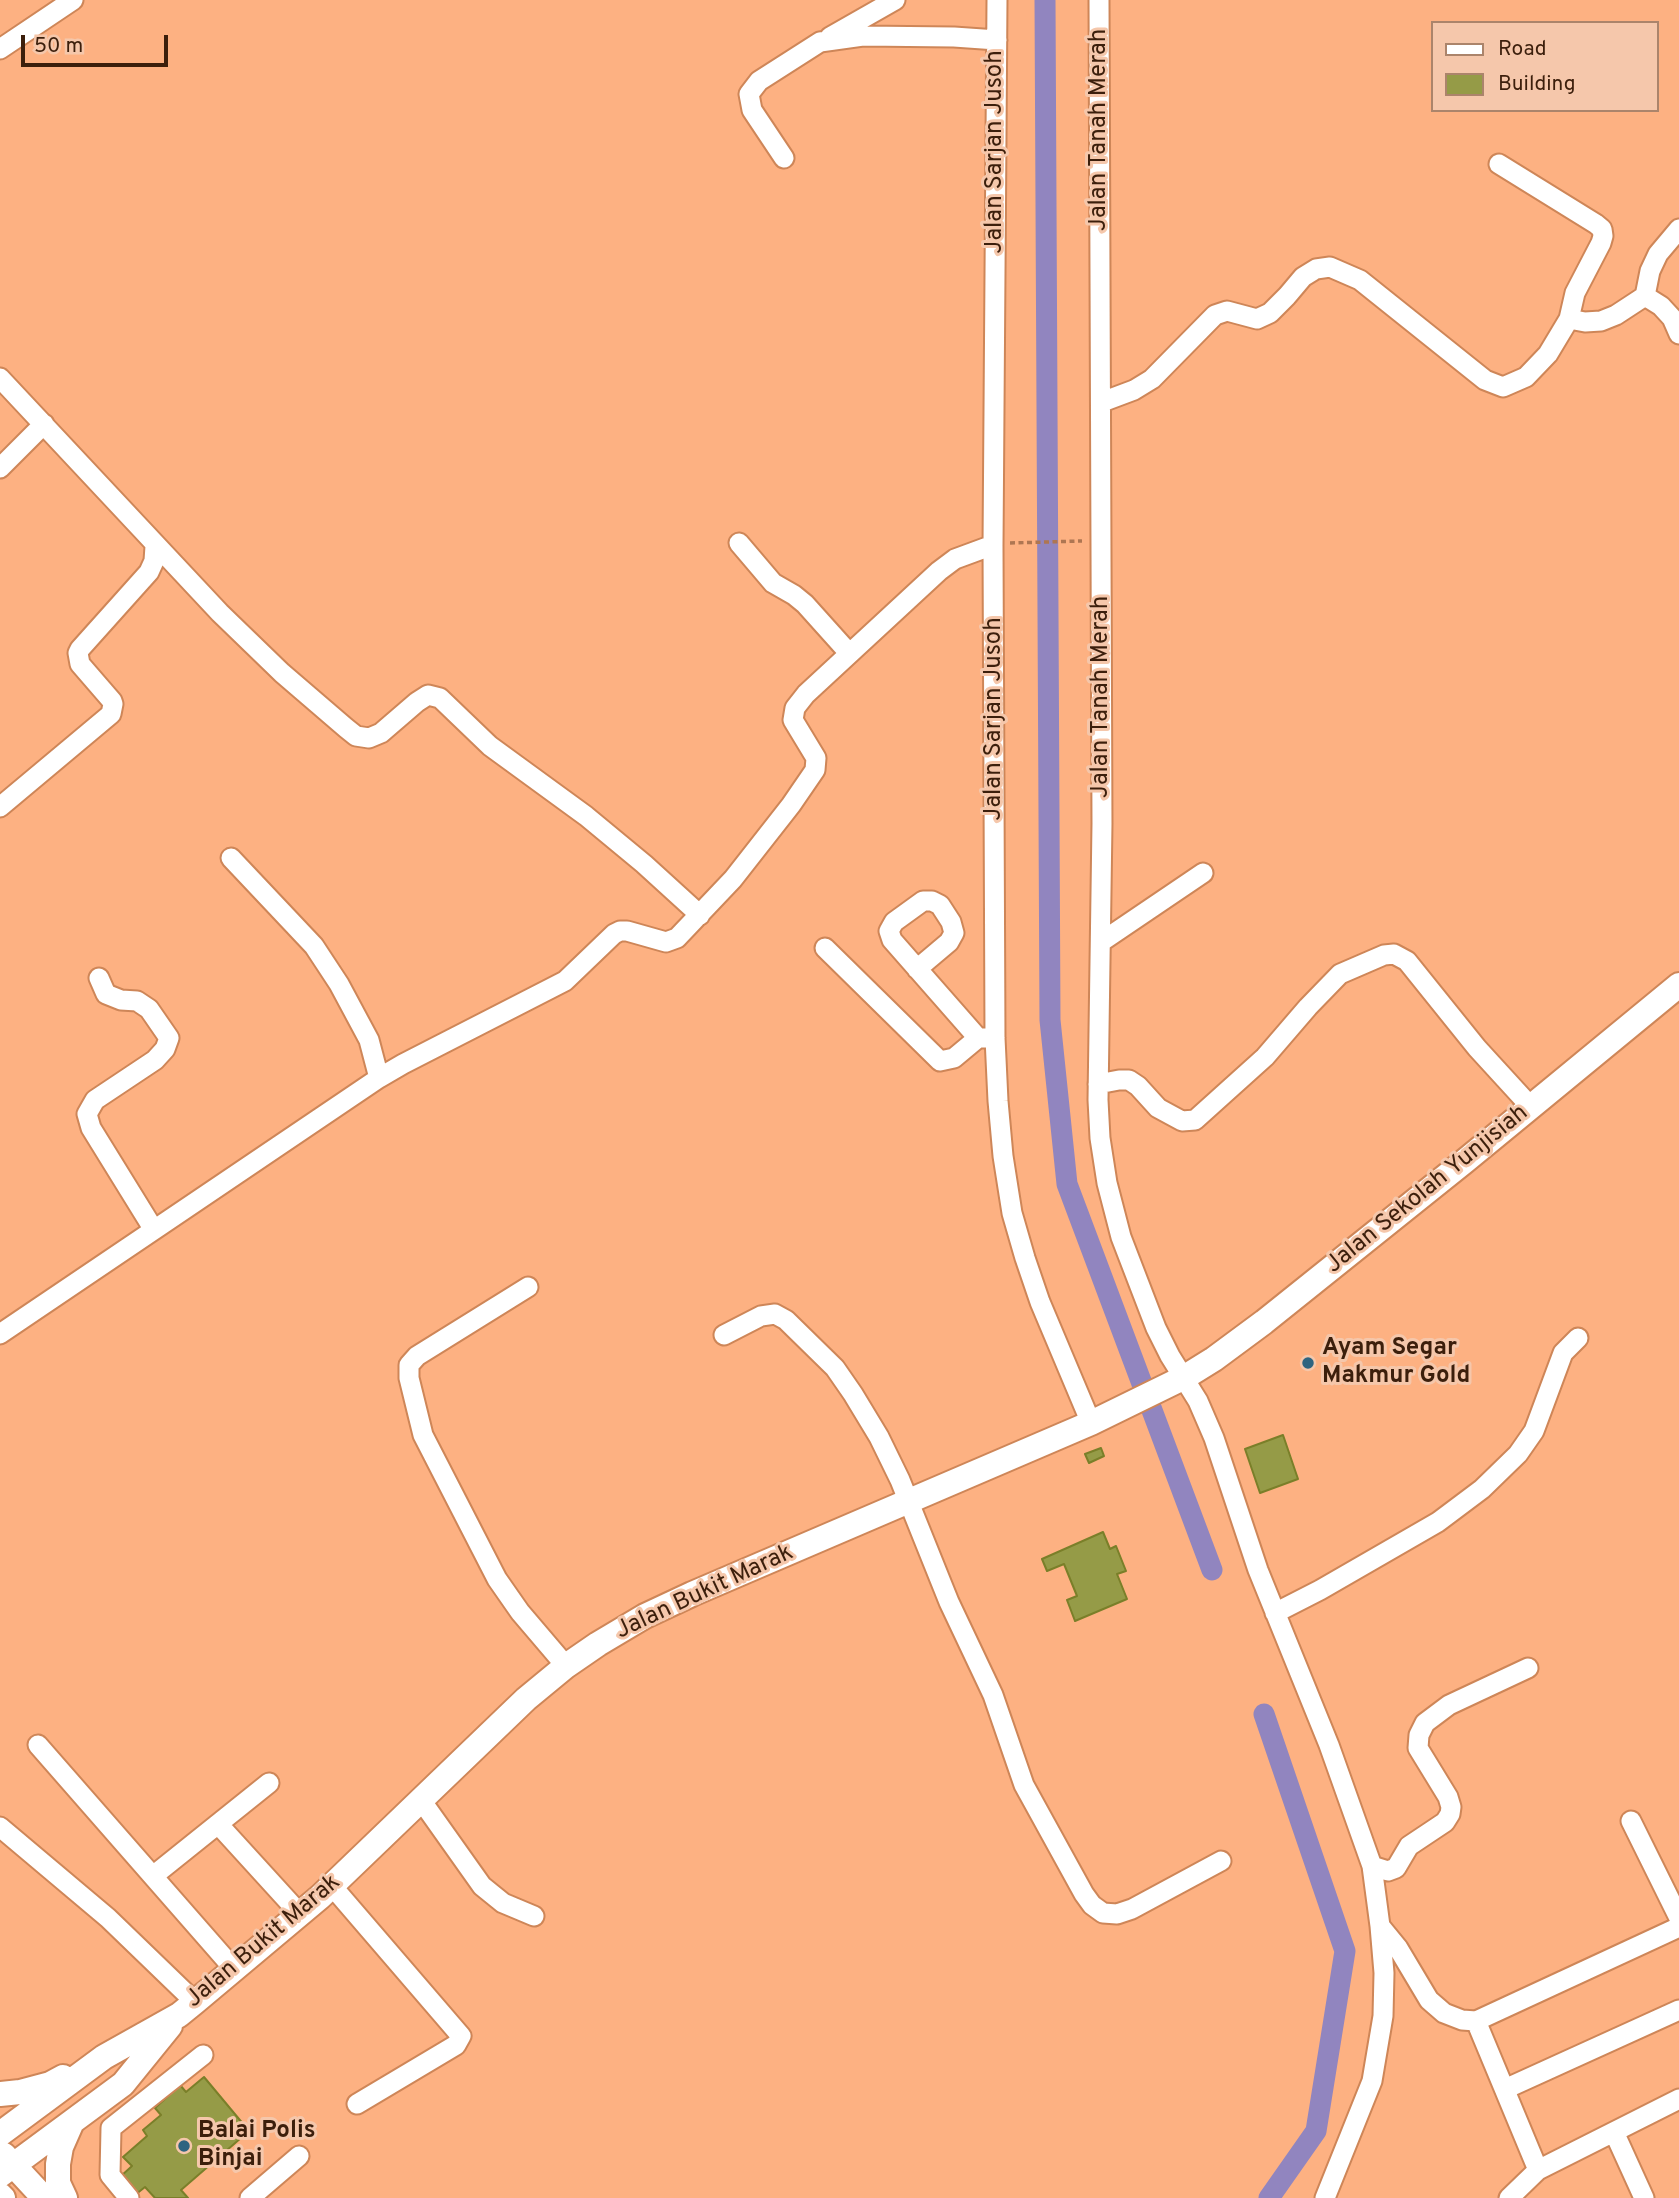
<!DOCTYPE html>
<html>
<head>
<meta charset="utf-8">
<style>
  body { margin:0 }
  #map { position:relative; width:1679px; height:2198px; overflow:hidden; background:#fdb182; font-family:Overpass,sans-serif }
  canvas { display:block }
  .legend { position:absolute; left:1431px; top:21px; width:228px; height:91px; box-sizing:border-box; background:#f5c7ab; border:2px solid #ab846b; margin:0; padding:9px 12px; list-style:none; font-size:21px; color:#3c1f0c }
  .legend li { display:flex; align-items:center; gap:14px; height:35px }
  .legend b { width:35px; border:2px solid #ab846b }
  .scale { position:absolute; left:21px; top:35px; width:147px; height:32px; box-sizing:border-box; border:4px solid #3c1f0c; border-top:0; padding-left:9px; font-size:21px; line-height:24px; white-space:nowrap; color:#3c1f0c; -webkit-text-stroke:5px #f5c7ab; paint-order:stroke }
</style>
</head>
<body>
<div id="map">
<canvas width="1679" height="2198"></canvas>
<ul class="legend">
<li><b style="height:9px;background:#fff"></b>Road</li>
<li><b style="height:19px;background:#959b47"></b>Building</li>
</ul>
<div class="scale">50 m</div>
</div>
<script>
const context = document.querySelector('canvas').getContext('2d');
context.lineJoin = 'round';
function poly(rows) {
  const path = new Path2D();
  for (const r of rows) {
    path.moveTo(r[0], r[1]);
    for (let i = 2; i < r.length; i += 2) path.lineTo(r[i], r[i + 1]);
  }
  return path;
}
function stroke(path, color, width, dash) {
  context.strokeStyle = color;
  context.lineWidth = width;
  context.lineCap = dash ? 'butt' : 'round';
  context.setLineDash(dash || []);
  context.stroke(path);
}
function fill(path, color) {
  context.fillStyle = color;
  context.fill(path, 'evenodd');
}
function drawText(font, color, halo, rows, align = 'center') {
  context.font = font + ' Overpass,sans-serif';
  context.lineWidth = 6;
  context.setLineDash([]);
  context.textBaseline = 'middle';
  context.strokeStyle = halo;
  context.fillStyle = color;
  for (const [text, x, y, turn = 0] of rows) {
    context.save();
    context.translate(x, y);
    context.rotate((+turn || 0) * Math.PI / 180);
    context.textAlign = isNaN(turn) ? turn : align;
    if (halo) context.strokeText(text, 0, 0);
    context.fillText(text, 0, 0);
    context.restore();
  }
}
stroke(poly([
  [1045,0,1050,1020,1067,1184,1212,1570],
  [1264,1714,1345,1951,1316,2131,1269,2198]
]), '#9185bf', 21);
const building = poly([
  [1283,1435,1298,1479,1260,1493,1245,1449,1283,1435],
  [1101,1448,1104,1456,1089,1463,1085,1454,1101,1448],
  [1103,1532,1110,1549,1116,1546,1126,1571,1117,1574,1127,1599,1075,1621,1067,1600,1077,1596,1064,1564,1047,1571,1042,1559,1103,1532],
  [204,2077,249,2131,181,2190,188,2198,155,2198,145,2187,135,2195,120,2177,132,2166,123,2157,147,2136,143,2130,161,2115,155,2108,180,2085,186,2092,204,2077]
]);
fill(building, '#959b47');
stroke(building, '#7a7f29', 2);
const minor = poly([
  [997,0,993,545,995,1038,998,1101,1003,1156,1012,1213,1025,1258,1040,1302,1091,1423],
  [1099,0,1102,823,1098,1100,1100,1138,1107,1183,1121,1237,1156,1328,1170,1356,1198,1401,1214,1438,1258,1570,1329,1745,1372,1866,1380,1926,1384,1973,1383,2016,1372,2081,1325,2198],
  [830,37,895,0],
  [0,49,73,0],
  [784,158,752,110,749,94,759,81,820,42,863,36,954,37,997,40],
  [1645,296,1661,306,1672,318,1679,334],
  [1569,319,1585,322,1601,321,1616,315,1645,296,1650,271,1658,254,1679,229],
  [0,378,220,613,282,673,346,728,356,736,369,738,381,733,417,702,428,695,440,698,490,746,586,816,644,864,700,915],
  [1102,402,1134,390,1152,379,1215,315,1227,311,1257,319,1270,313,1287,296,1303,277,1316,269,1330,267,1360,280,1485,380,1503,387,1526,377,1548,354,1569,319,1575,293,1601,243,1603,236,1602,229,1596,224,1499,164],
  [0,468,44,424],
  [739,543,773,583,794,595,805,604,849,653],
  [0,807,111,714,113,704,112,701,80,664,78,653,80,649,149,572,154,561,155,546],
  [231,858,314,946,339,984,369,1040,379,1078],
  [1101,942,1203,873],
  [825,948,940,1061,954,1058,978,1038,991,1038],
  [917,969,949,942,954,933,951,922,940,905,932,901,923,901,894,922,889,931,892,940,978,1038],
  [99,978,106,994,121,1000,137,1001,149,1009,169,1038,165,1049,155,1060,95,1100,87,1114,91,1128,154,1230],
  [1098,1084,1119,1080,1129,1080,1138,1086,1158,1108,1182,1121,1195,1120,1265,1057,1308,1007,1340,974,1384,955,1394,954,1407,961,1477,1048,1531,1107],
  [528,1287,417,1356,409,1365,409,1378,423,1435,497,1579,520,1612,566,1666],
  [0,1334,379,1078,403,1064,565,981,614,934,620,931,627,931,666,942,677,938,733,879,791,805,815,770,816,758,793,720,795,708,806,694,939,571,955,559,993,545],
  [724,1335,761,1316,775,1314,786,1320,835,1368,853,1394,879,1437,900,1480,949,1602,993,1695,1024,1785,1084,1894,1092,1905,1103,1913,1117,1914,1132,1909,1221,1861],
  [1275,1613,1320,1590,1438,1522,1482,1489,1518,1454,1534,1431,1563,1353,1578,1338],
  [38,1745,234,1969],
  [421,1800,482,1886,503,1903,534,1916],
  [1631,1821,1679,1918],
  [218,1824,300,1914],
  [0,1827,108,1918,195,2002],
  [1372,1866,1388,1871,1396,1868,1409,1846,1445,1822,1450,1814,1451,1807,1448,1797,1418,1748,1419,1735,1425,1723,1449,1705,1528,1668],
  [153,1876,269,1783],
  [332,1886,461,2036,456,2045,357,2104],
  [1380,1926,1398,1948,1429,2000,1444,2013,1462,2020,1476,2021,1679,1927],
  [1476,2021,1538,2170,1679,2099],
  [1505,2089,1679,2010],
  [1614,2132,1644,2198],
  [129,2198,110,2175,111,2128,203,2055],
  [250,2198,299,2156],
  [1509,2198,1538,2170]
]);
const major = poly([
  [0,2094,20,2092,50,2084,63,2077],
  [0,2134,104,2057,179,2015,195,2002,320,1897,526,1699,566,1666,598,1644,645,1616,692,1594,1091,1423,1185,1377,1214,1359,1264,1322,1465,1161,1679,985],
  [4,2155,44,2198],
  [0,2175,123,2084,170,2026],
  [0,2195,3,2198],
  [65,2198,58,2183,58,2164,61,2147,72,2122]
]);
stroke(minor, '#ce8658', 23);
stroke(major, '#ce8658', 28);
stroke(poly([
  [1010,543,1082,541]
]), '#ae7652', 3.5, [5, 3.5]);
stroke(minor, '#fff', 19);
stroke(major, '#fff', 24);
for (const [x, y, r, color] of [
  [1308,1363,7,"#2e6480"],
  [184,2146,7,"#2e6480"]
]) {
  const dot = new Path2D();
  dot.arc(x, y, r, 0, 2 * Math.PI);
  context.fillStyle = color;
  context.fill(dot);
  stroke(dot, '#f5c7ab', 2.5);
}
drawText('24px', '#3c1f0c', '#f5c7ab', [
  ["Jalan Tanah Merah",1100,130,-90],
  ["Jalan Sarjan Jusoh",996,152,-90],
  ["Jalan Tanah Merah",1102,697,-90],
  ["Jalan Sarjan Jusoh",995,719,-90],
  ["Jalan Sekolah Yunjisiah",1428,1190,-39],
  ["Jalan Bukit Marak",705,1593,-25],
  ["Jalan Bukit Marak",264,1942,-40]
]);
drawText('bold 24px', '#3c1f0c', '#f5c7ab', [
  ["Ayam Segar",1322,1349],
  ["Makmur Gold",1322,1377],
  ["Balai Polis",198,2132],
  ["Binjai",198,2160]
], 'left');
</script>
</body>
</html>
